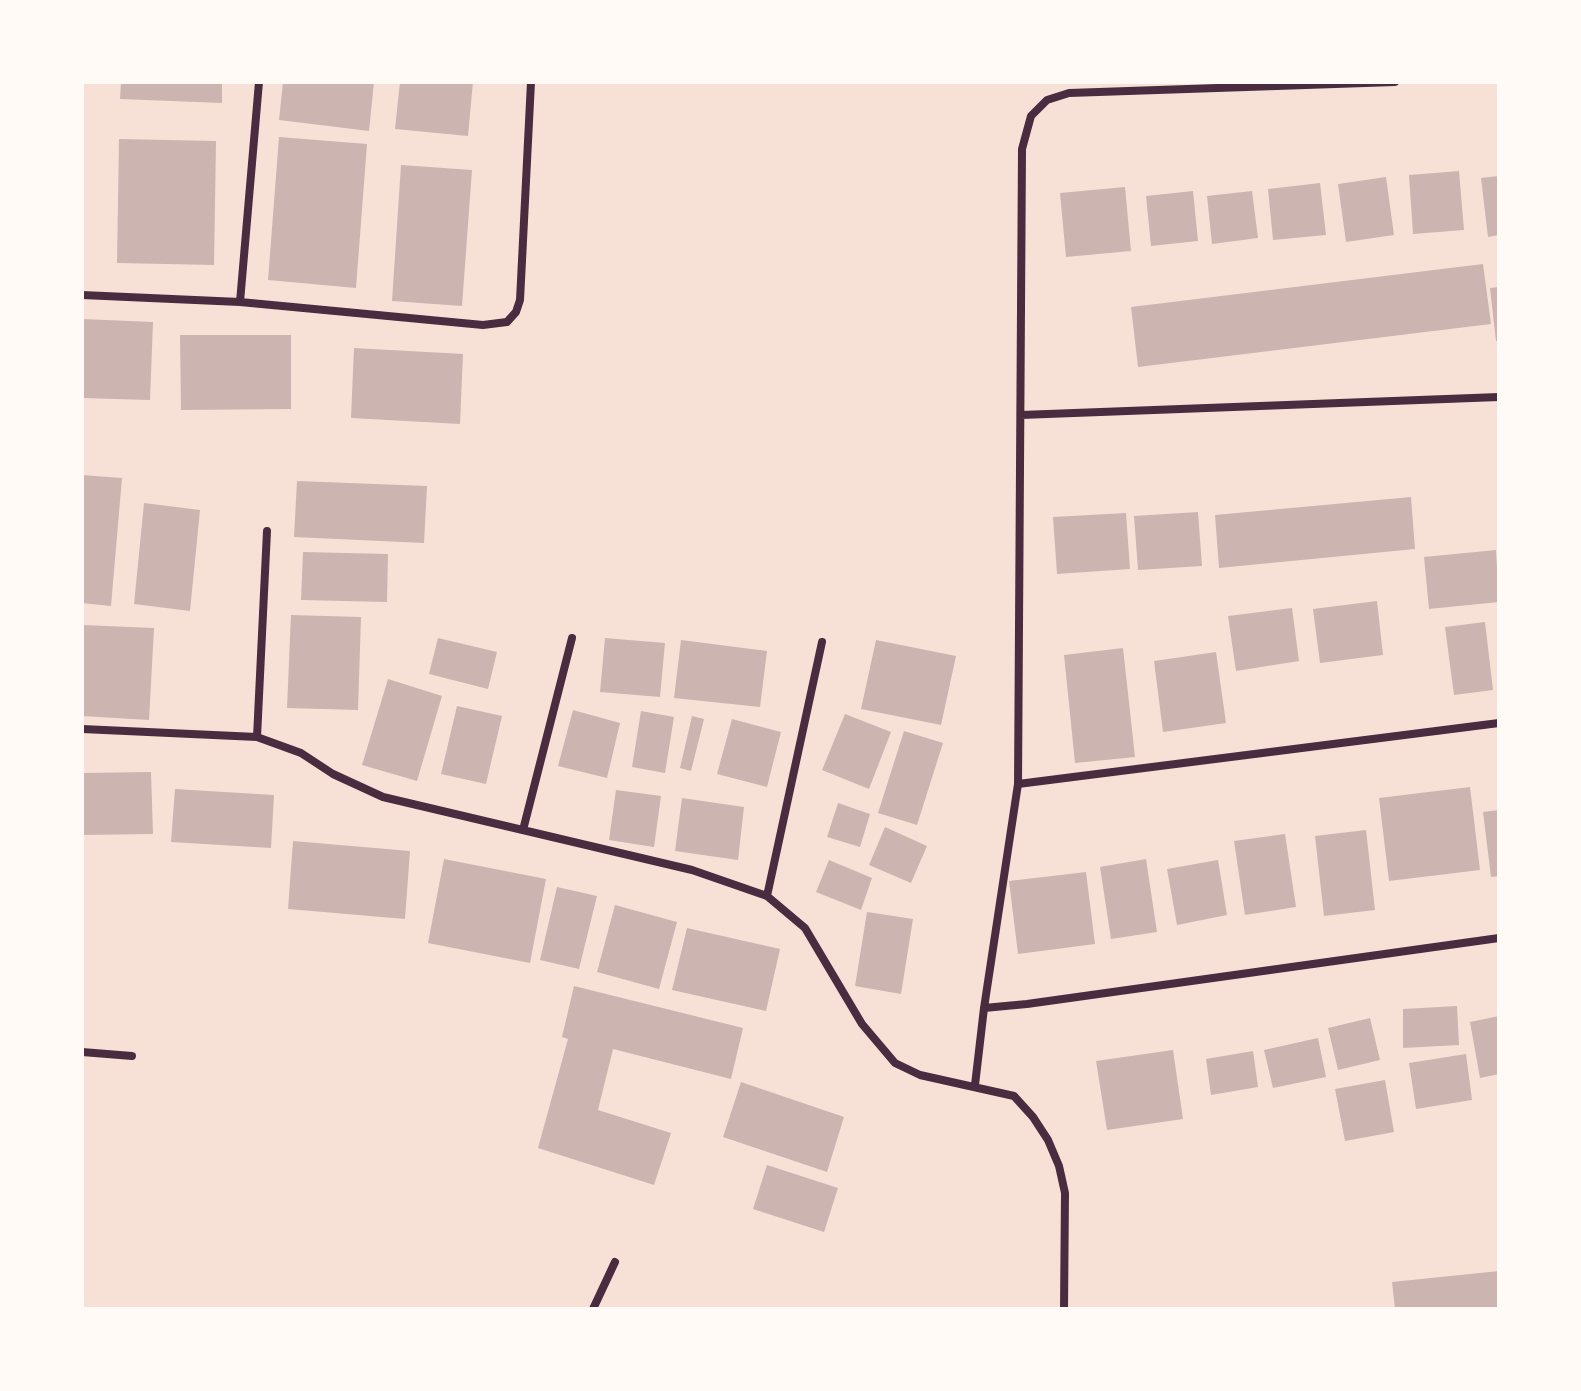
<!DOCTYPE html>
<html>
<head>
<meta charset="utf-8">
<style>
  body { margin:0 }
  #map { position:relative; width:1581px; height:1391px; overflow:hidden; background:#f7e1d7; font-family:Overpass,sans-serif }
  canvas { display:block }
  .frame { position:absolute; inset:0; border:84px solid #fffaf5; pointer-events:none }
</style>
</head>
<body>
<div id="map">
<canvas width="1581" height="1391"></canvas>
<div class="frame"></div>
</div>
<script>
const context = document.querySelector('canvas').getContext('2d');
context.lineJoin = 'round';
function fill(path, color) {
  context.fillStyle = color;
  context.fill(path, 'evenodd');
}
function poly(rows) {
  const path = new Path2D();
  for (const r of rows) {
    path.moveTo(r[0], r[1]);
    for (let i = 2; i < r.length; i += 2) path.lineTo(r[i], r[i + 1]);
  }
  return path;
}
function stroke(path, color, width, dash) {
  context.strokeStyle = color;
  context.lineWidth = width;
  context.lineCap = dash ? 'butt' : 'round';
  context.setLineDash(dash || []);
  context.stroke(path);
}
fill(poly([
  [121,82,222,82,222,103,120,99],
  [283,82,374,82,369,131,279,120],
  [400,82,473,82,468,136,395,129],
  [279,137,367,144,356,288,268,280],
  [119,139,216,141,214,265,117,263],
  [401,165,472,170,462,306,392,301],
  [1459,171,1464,230,1413,234,1409,175],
  [1499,176,1499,235,1488,237,1481,178],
  [1386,177,1394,235,1346,242,1338,184],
  [1320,183,1326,235,1273,240,1268,189],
  [1125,187,1131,251,1066,257,1060,193],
  [1193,191,1198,241,1151,246,1146,196],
  [1252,191,1258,238,1212,244,1207,196],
  [1483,264,1491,324,1138,367,1131,307],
  [1499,287,1499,341,1496,341,1490,288],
  [82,319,153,322,150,400,82,398],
  [180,335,291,335,291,409,181,410],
  [354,348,463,354,460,424,351,418],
  [82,475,122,478,111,606,82,603],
  [297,481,427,486,424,543,294,537],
  [1411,497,1415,549,1219,568,1215,515],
  [144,503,200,510,190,611,134,604],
  [1198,512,1202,566,1138,570,1134,516],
  [1126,513,1130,569,1057,574,1053,517],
  [1496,550,1499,602,1429,609,1424,557],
  [303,552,388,554,387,602,301,600],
  [1377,601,1383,655,1320,663,1313,609],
  [1292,608,1299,661,1236,671,1228,616],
  [291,615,361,617,358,710,287,708],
  [1485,622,1493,690,1454,695,1445,627],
  [82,625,154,628,149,720,82,716],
  [438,638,497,652,488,689,429,674],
  [605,638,665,643,660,697,600,692],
  [681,640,767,651,760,707,674,698],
  [876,640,956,656,941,725,861,709],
  [1123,648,1135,757,1075,763,1064,655],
  [1216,652,1226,723,1163,732,1154,661],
  [388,679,442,696,417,781,362,765],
  [457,706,502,716,486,784,441,774],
  [573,710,620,723,607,778,558,766],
  [641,711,674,717,665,773,632,767],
  [845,714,891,732,869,789,822,770],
  [692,716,704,719,691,771,680,768],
  [732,719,781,732,767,787,717,774],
  [904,731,943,743,917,825,878,813],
  [151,772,153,834,82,835,82,773],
  [1470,787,1480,870,1389,881,1379,798],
  [175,789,274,795,271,848,171,842],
  [616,790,661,796,654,847,609,840],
  [682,798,744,807,738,860,675,851],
  [838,803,870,814,860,847,827,837],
  [1499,810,1499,876,1491,877,1483,812],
  [885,827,927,846,911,883,869,865],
  [1366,830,1375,910,1324,916,1315,836],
  [1285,834,1296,907,1245,915,1234,841],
  [293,841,410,851,405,919,288,909],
  [444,859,546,879,530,963,428,943],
  [1146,859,1157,932,1111,939,1100,867],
  [829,860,872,878,861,910,816,892],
  [1218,860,1227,915,1177,925,1167,869],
  [1086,872,1095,944,1018,954,1009,881],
  [557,887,597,896,579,969,540,960],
  [615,905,677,922,659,989,597,972],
  [867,912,913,919,901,994,855,986],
  [687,928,780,949,766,1011,672,990],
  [574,986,743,1028,731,1079,613,1049,598,1110,671,1133,654,1185,538,1148,568,1039,562,1037],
  [1457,1006,1459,1045,1403,1048,1403,1009],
  [1499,1016,1499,1074,1480,1078,1470,1022],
  [1370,1018,1380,1060,1338,1070,1328,1028],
  [1318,1038,1326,1077,1273,1088,1264,1050],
  [1173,1050,1183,1119,1107,1130,1096,1061],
  [1253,1051,1258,1087,1211,1095,1206,1059],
  [1466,1054,1472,1100,1416,1109,1409,1063],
  [1385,1080,1394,1132,1345,1141,1335,1089],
  [741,1082,844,1117,827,1172,723,1137],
  [767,1165,838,1188,824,1232,753,1209],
  [1499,1271,1499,1309,1395,1309,1392,1282]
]), '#ccb4b1');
stroke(poly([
  [82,295,240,302,483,325,507,322,516,312,520,300,531,82],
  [240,302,259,82],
  [1021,415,1499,397],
  [82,729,257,737,301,753,333,774,383,797,692,870,767,896,805,928,862,1024,895,1063,920,1075,1014,1096,1033,1117,1048,1140,1059,1166,1065,1193,1064,1309],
  [257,737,267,531],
  [1018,784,1499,723],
  [523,830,572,638],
  [767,896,822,642],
  [984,1008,1027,1004,1499,938],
  [82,1052,132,1056],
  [975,1085,984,1008,1018,784,1022,149,1031,116,1047,100,1069,93,1395,82],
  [593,1309,615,1262]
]), '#4a2c40', 8);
</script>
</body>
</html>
